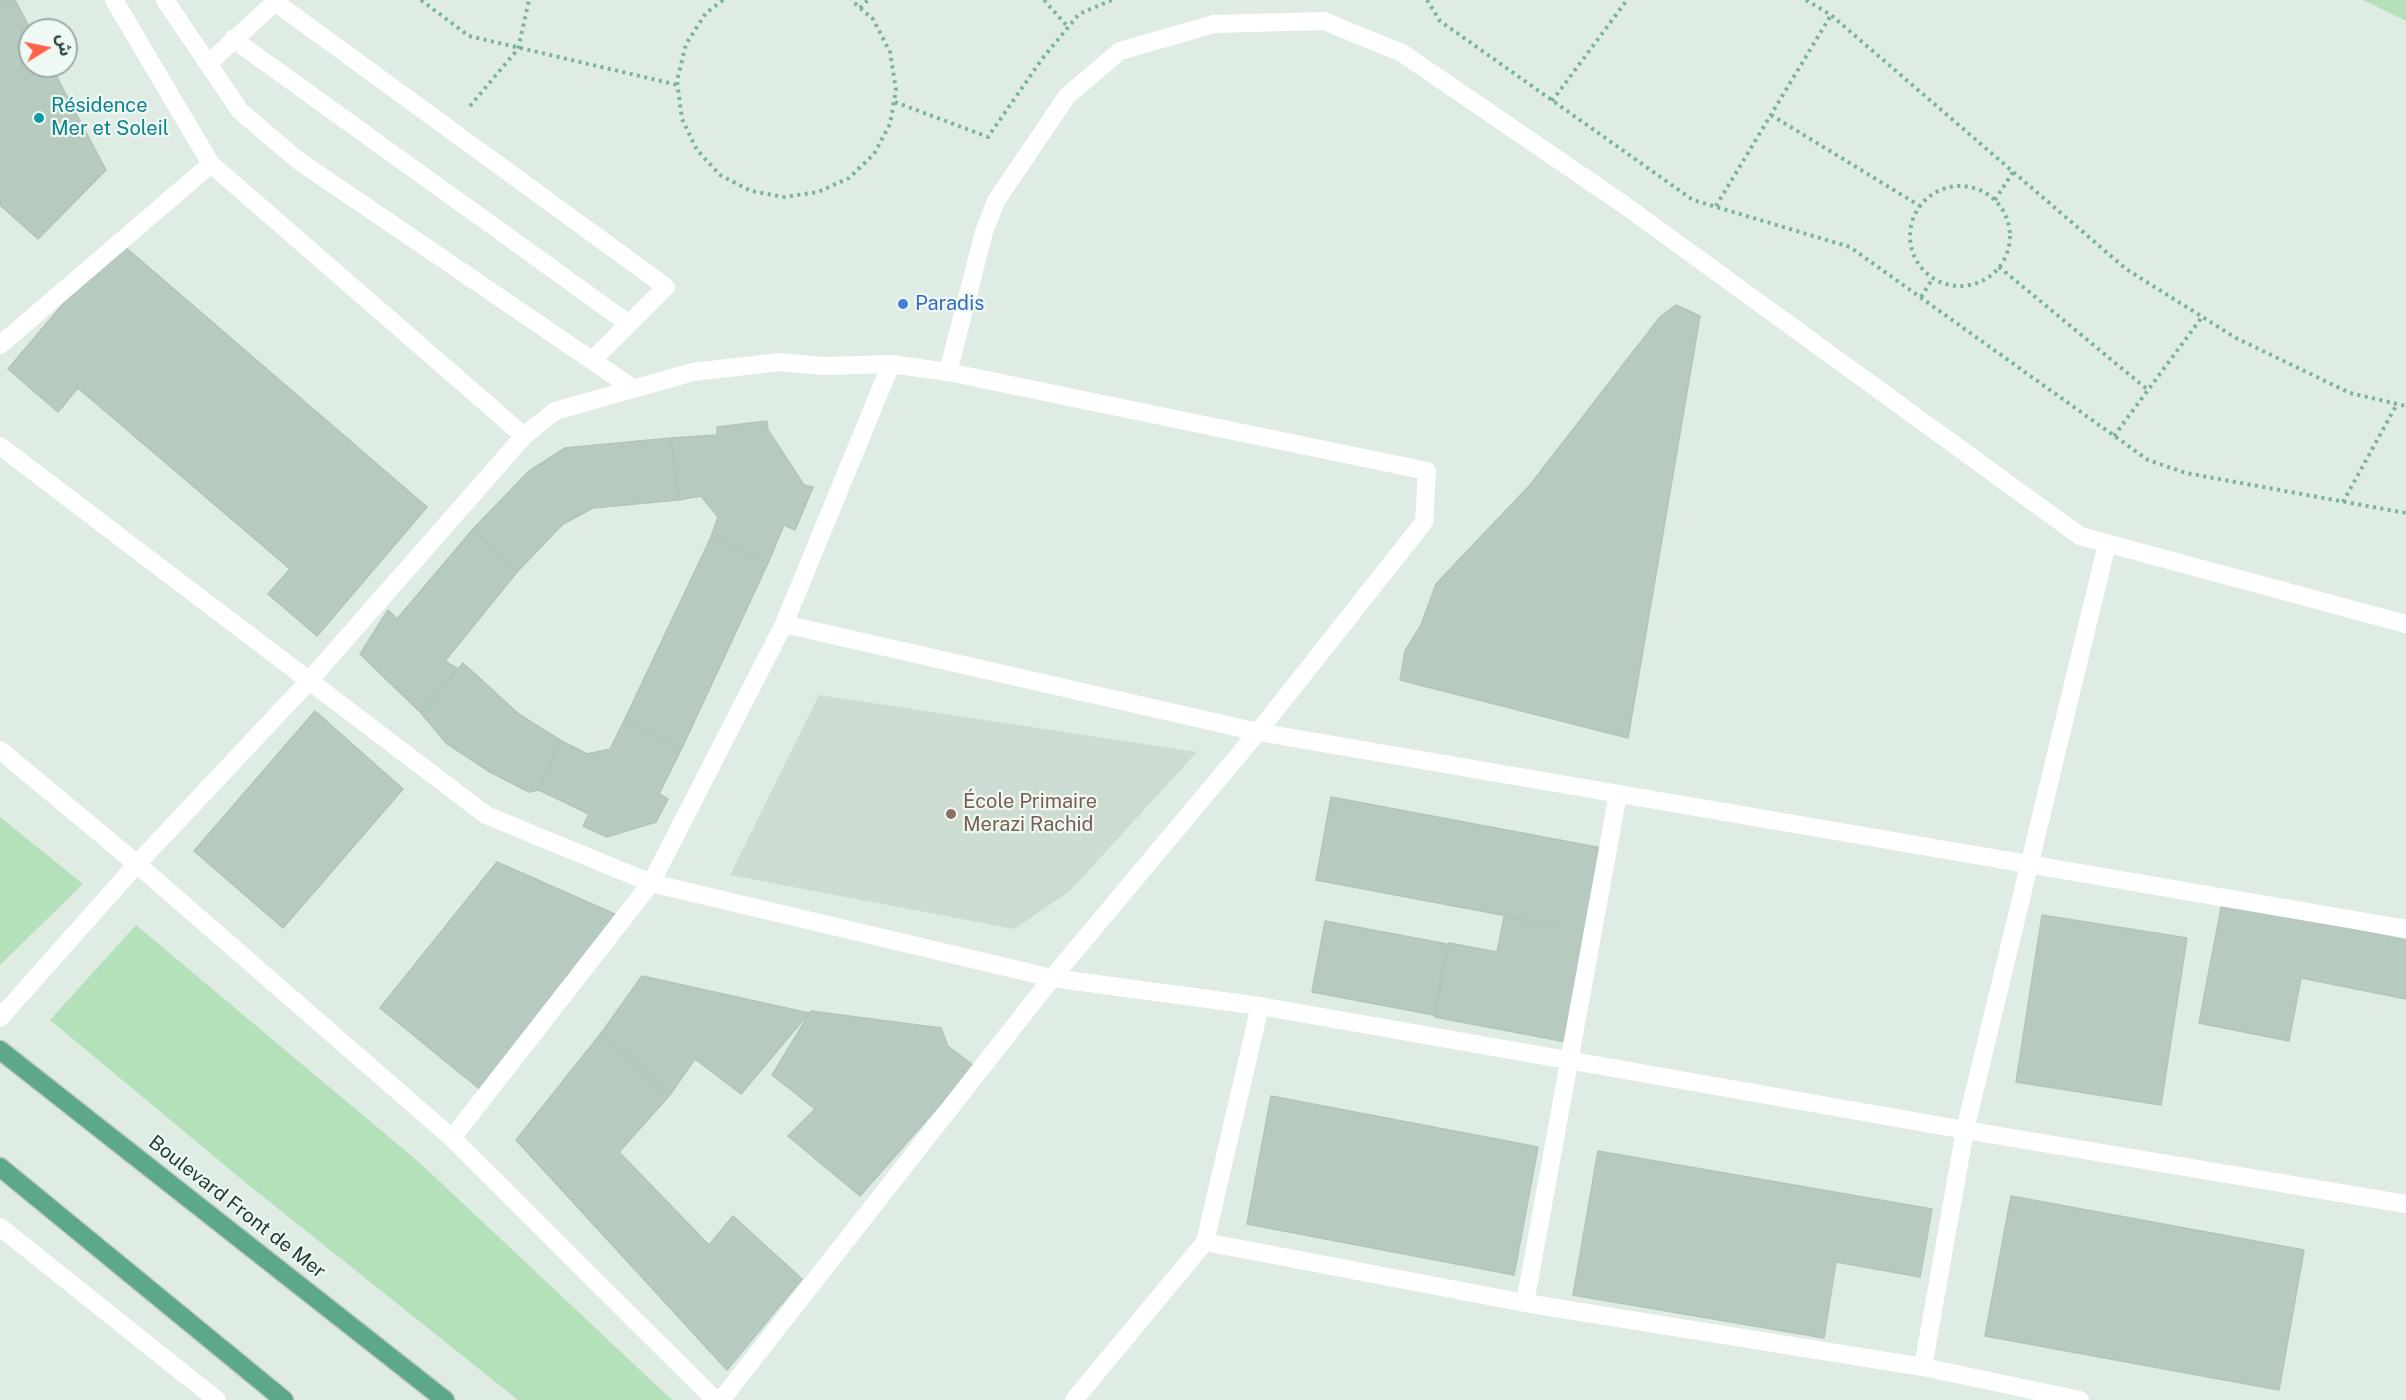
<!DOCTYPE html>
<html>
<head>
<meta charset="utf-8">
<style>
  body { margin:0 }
  #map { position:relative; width:2406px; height:1400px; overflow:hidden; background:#deece4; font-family:"Public Sans","Noto Sans Arabic",sans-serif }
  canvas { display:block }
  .north { position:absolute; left:18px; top:18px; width:60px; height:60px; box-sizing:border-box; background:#eff8f2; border:2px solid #9bada5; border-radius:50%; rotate:80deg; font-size:16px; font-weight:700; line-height:24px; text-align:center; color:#1d3d31 }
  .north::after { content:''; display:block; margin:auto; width:21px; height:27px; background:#ff6049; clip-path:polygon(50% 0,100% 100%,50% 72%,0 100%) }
</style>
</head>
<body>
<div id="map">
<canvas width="2406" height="1400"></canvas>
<div class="north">ش</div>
</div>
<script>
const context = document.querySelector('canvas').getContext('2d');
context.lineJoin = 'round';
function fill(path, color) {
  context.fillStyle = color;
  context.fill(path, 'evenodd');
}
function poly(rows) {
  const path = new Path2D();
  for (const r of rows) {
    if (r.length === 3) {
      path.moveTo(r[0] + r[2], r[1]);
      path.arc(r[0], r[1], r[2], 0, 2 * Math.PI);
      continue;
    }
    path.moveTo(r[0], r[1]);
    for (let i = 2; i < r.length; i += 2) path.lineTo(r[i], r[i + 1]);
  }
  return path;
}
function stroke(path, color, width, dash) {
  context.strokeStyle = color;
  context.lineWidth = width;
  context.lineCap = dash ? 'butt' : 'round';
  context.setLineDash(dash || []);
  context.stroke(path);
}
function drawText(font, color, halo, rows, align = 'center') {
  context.font = font + ' "Public Sans",sans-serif';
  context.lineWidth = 4.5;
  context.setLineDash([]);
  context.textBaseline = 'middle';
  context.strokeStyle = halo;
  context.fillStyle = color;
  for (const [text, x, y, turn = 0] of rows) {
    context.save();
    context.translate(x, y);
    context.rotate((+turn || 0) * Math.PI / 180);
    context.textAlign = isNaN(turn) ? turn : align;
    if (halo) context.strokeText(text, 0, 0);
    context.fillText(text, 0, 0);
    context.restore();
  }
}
fill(poly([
  [819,695,1197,752,1070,891,1014,929,730,875]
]), '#ccdcd3');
fill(poly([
  [2363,0,2406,0,2406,21],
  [0,817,83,884,0,965],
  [136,925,421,1164,672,1400,518,1400,246,1183,50,1020]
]), '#b4e0ba');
const building = poly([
  [0,0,15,0,31,30,30,66,51,66,106,170,38,239,0,205,0,0],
  [117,240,427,507,317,636,268,594,290,569,78,388,58,412,8,369,117,240],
  [1676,305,1700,316,1628,738,1400,680,1405,651,1421,625,1436,584,1530,485,1660,317,1676,305],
  [767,421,768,430,804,485,813,487,795,530,784,525,768,563,711,537,718,517,701,496,678,500,671,438,717,435,717,427,767,421],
  [671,438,678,500,593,508,563,524,517,572,473,529,528,472,565,448,671,438],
  [473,529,517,572,445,661,458,669,421,713,360,654,388,610,397,619,473,529],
  [711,537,768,563,681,750,624,721,711,537],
  [463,663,520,715,560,740,539,790,529,792,490,772,446,743,421,713,463,663],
  [315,711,403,789,283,928,194,851,315,711],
  [624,721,681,750,659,794,668,799,656,822,607,837,583,826,589,814,539,790,560,740,587,754,610,749,624,721],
  [1331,797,1602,848,1587,931,1316,880,1331,797],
  [497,862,617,915,482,1091,380,1008,497,862],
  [2222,903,2406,940,2406,999,2301,978,2289,1041,2199,1023,2222,903],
  [2042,915,2187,938,2161,1105,2016,1082,2042,915],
  [1504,917,1587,933,1566,1042,1435,1017,1449,943,1497,952,1504,917],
  [1325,921,1447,944,1434,1015,1312,992,1325,921],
  [642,976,809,1013,741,1094,695,1059,669,1096,602,1032,642,976],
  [811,1011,941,1028,948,1046,974,1066,860,1196,788,1136,815,1109,772,1075,811,1011],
  [602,1032,669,1096,619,1152,709,1245,733,1216,802,1279,727,1370,516,1140,602,1032],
  [1271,1096,1538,1147,1514,1275,1247,1224,1271,1096],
  [1598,1151,1932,1209,1920,1277,1836,1262,1824,1338,1573,1295,1598,1151],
  [2011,1196,2304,1250,2279,1390,1985,1336,2011,1196]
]);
fill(building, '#b6cabf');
stroke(building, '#b0c6ba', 1.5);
const primary = poly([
  [0,1050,445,1400],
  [0,1167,284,1400]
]);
stroke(primary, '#c0c9c5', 21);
stroke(poly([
  [421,0,469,36,678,85],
  [723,0,706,13,686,44,677,81,682,119,697,150,720,175,751,191,784,197,818,192,849,178,874,154,890,124,896,90,890,52,873,19,851,0],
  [1044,0,1068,27],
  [1427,0,1440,21,1693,200,1850,247,2148,460,2186,473,2406,513],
  [1806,0,1831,15,2126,269,2236,338,2350,393,2406,406],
  [860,8,868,0],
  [1552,101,1627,0],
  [895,102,988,137,1042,59,1079,14,1112,0],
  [470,106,518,49,529,0],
  [1771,115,1920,206],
  [1960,236,50],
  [1995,200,2013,172],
  [1716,206,1831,15],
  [1999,267,2148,390],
  [1921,297,1933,278],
  [2114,436,2202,317],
  [2343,502,2397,404]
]), '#7ab39b', 4, [3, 4.5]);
stroke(poly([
  [233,39,629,324,592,360],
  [208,64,275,2,666,287,629,324]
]), '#fff', 18);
stroke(poly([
  [165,0,240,111,299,161,634,389],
  [211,164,524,436],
  [0,345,211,164,114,0],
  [948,372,984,232,996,201,1067,96,1120,51,1214,24,1324,21,1402,53,1623,204,2080,536,2406,624],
  [0,446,486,815,651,883,1052,978,1260,1006,1965,1130,2406,1204],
  [784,624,1258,732,2406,929],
  [0,750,137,864,452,1138,715,1400],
  [0,1018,137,864,308,682,524,436,555,411,693,372,780,362,823,366,891,364],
  [452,1138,651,883,784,624,891,364,948,372,1427,471,1424,522,1258,732,1052,978,721,1400],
  [0,1227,217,1400],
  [1205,1242,1260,1006],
  [1525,1303,1618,794],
  [1923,1367,1965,1130,2107,544],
  [1074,1400,1205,1242,1525,1303,1923,1367,2080,1400]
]), '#fff', 18);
stroke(primary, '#5da78b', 18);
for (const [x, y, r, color] of [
  [39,118,6,"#0f9aa8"],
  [903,304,6,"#3f7fe0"],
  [951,814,6,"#8d6e63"]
]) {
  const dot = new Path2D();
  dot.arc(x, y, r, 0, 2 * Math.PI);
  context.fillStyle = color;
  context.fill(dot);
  stroke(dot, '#eff8f2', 2);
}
drawText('20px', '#0d838f', '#eff8f2', [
  ["Résidence",51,106],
  ["Mer et Soleil",51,129]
], 'left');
drawText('20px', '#366cbe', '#eff8f2', [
  ["Paradis",915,304]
], 'left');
drawText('20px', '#785e54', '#eff8f2', [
  ["École Primaire",963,802],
  ["Merazi Rachid",963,825]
], 'left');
drawText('20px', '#1d3d31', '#eff8f2', [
  ["Boulevard Front de Mer",237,1207,38]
]);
</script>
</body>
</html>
